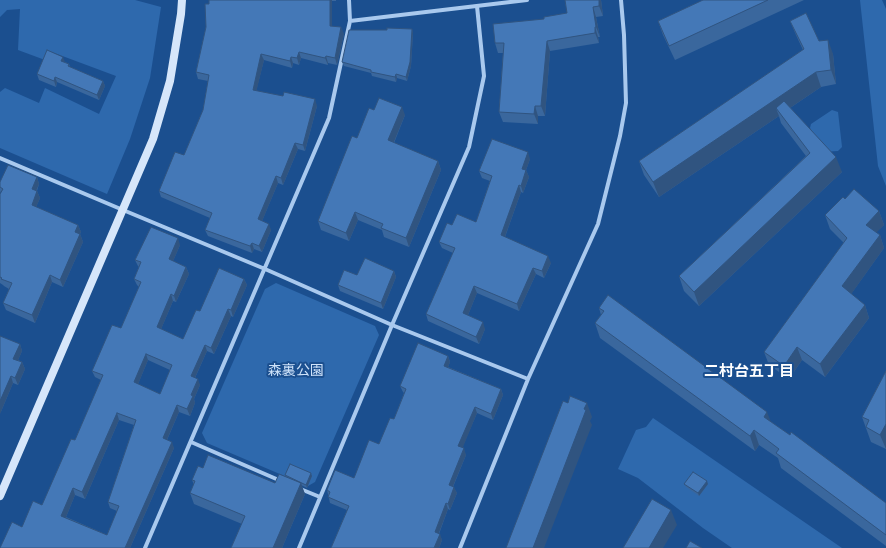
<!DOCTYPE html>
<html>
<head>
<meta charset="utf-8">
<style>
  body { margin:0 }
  canvas { display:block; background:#1b4f8f }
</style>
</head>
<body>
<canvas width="886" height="548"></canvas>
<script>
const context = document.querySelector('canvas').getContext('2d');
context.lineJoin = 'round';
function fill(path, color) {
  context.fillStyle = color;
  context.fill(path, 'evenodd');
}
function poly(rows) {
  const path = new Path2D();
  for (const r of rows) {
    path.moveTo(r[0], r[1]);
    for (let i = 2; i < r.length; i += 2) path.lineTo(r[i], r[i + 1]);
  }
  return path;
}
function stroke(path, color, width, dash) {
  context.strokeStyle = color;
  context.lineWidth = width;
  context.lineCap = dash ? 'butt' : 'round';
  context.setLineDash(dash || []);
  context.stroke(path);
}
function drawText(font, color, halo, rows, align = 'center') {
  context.font = font + ' Rubik,"Noto Sans JP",sans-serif';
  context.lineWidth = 4;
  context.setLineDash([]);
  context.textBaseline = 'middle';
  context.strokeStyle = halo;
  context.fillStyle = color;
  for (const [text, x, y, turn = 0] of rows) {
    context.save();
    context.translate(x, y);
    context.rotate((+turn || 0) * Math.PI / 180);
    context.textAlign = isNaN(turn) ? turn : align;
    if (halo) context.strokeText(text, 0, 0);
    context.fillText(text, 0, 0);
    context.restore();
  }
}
fill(poly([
  [0,0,135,0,161,7,150,78,130,139,107,194,0,148,0,92,5,88,39,103,45,88,99,114,116,76,49,51,45,60,18,50,20,9,7,10,0,17],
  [860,0,882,0,886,9,886,186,878,166],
  [832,110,838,112,842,147,838,151,820,152,819,141,810,128,811,124],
  [276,283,375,326,379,335,315,482,308,486,207,443,202,433,265,289],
  [653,418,842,548,732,548,703,528,638,478,618,469,636,430,646,427]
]), '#2e69ad');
stroke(poly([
  [350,21,527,0],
  [0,158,123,210,265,269,392,325,528,379],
  [191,442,281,481],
  [298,488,320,497],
  [145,548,329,118,350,21,349,0],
  [299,548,392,325,469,147,484,76,477,6],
  [460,548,528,379,598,224,620,136,626,103,624,35,621,0]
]), '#a9c9ee', 4);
stroke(poly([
  [0,496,153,139,170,81,181,14,182,0]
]), '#d6e6fa', 8);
fill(poly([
  [209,0,336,0,336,1,332,1,332,27,344,34,337,65,328,63,328,65,301,58,299,65,293,63,292,68,264,60,256,91,317,106,305,151,298,149,283,185,278,183,262,221,271,230,262,252,254,249,252,253,208,236,205,230,210,218,161,197,159,191,184,155,203,110,208,81,198,79,196,72,206,27,209,4],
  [565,0,601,0,603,16,596,17,600,37,598,37,599,43,550,51,545,116,538,116,538,124,503,122,499,112,503,53,498,53,495,43,544,19,567,13],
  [703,0,804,0,675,60,663,35,658,21],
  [790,21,819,41,833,54,836,84,821,87,790,108,842,172,699,306,684,291,679,276,806,156,781,123,779,116,659,197,644,175,639,161,803,50,796,35],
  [412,29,413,33,411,66,407,81,397,78,396,82,372,76,371,73,344,66,342,62],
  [65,62,69,64,70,67,103,81,105,86,99,100,57,82,56,87,39,80,37,74],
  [374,110,405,115,394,143,438,161,441,170,409,247,384,237,382,230,358,220,349,241,321,230,318,221,357,138],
  [530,159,526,170,529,177,523,193,521,192,505,237,551,263,544,278,536,274,519,311,477,293,468,315,485,329,479,344,428,321,426,314,453,253,442,248,439,242,452,225,476,222,490,181,482,178,479,171],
  [37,177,39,184,37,191,40,198,36,207,78,225,81,232,80,234,83,242,63,287,52,282,35,323,6,310,3,303,9,289,4,286,3,285,0,283,0,194,1,193,0,191,0,182],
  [845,199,879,211,884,225,876,232,880,235,884,248,851,294,865,305,869,318,825,377,802,360,789,379,769,365,764,352,844,243,830,229,825,215],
  [180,245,173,261,186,267,189,274,176,302,173,301,161,329,183,339,200,311,244,279,247,285,233,317,231,316,214,354,207,351,195,378,200,385,194,399,195,403,190,416,179,412,167,440,174,448,130,548,22,527,42,505,75,440,101,380,95,377,92,371,121,328,139,287,137,285,134,279,139,267,138,266,135,260],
  [148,360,170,370,160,394,138,384],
  [119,420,134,425,108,502,110,508,117,511,107,535,66,517,75,495,85,499],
  [394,271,396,277,383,309,340,291,338,285,357,275],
  [599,308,771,422,886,503,886,546,781,468,778,458,759,445,755,451,600,338,595,323,601,315],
  [20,344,22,351,18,360,22,362,25,369,18,385,13,383,0,414],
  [448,356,450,362,448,367,501,389,503,395,493,420,477,413,462,448,466,455,453,487,457,493,450,510,448,509,439,534,442,540,439,548,331,548,347,510,330,503,327,490,354,478,379,444,394,419,404,393,403,392,400,386],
  [886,371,886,449,871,442,862,417],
  [203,468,275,483,285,477,285,475,312,476,307,488,301,485,305,494,282,548,231,548,242,524,194,504,190,493,194,485,192,480],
  [684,484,708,484,699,496,686,487]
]), '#3a679d');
fill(poly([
  [330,0,332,0,332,33,330,26],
  [599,0,601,0,603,16,599,6],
  [593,7,596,17,600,37,596,27],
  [341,27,344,34,337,65,335,58],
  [595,27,598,37,599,43,595,33],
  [412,29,413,33,411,66,407,81,406,77],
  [828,40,833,54,836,84,831,70],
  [547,41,550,51,545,116,541,106],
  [299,52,301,58,299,65,297,58],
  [261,54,264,60,255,97,253,90],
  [326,56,328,63,328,65,325,58],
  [63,57,65,62,61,61],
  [291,57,293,63,292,68,290,61],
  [816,72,821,87,781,114,776,108,779,116,659,197,653,182],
  [396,74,397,78,396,82,395,77],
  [55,77,57,82,56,87,54,81],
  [103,81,105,86,99,100,97,95],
  [315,99,317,106,305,151,303,145],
  [535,106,538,116,538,124,534,114],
  [402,107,405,115,391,149,388,140],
  [295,143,298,149,283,185,281,178],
  [528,152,530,159,524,176,522,169],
  [836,157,842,172,699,306,694,292],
  [438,161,441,170,409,247,406,238],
  [526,170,529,177,523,193,521,186],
  [276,176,278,183,260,226,258,219],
  [37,177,39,184,34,196,32,189],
  [519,185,521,192,503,242,501,235],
  [37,191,40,198,34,212,32,205],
  [879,211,884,225,871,238,866,225],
  [355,212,358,220,349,241,346,233],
  [269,224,271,230,262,252,259,246],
  [78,225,81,232,78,237,80,234,83,242,63,287,60,280,75,232],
  [880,235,884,248,847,300,842,286],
  [178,238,180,245,171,266,169,259],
  [252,243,254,249,252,253,250,246],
  [548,256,551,263,544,278,542,271],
  [186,267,189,274,176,302,174,296],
  [533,268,536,274,519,311,517,304],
  [394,271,396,277,383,309,381,303],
  [50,275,52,282,35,323,32,315],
  [244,279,247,285,233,317,231,310],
  [474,286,477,293,466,320,463,313],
  [171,294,173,301,159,334,157,327],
  [865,305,869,318,825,377,820,364],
  [228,309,231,316,214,354,211,348],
  [483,322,485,329,479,344,476,337],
  [20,344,22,351,16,365,13,359],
  [205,345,207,351,193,382,191,376],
  [797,347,802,360,789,379,784,366],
  [146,354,148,360,136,389,134,382],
  [448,356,450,362,446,372,444,366],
  [22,362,25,369,18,385,15,378],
  [11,376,13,383,0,414,0,401],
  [198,379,200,385,194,399,195,403,190,416,187,409,191,395],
  [501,389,503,395,493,420,491,414],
  [587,403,592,417,590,421,592,425,544,548,533,548],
  [177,405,179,412,165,444,163,438],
  [475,407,477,413,461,452,458,446],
  [767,412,773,427,764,417],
  [117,413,119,420,85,499,82,492],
  [886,424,886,449,880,435],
  [754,430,759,445,755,451,750,436],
  [172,442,174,448,130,548,125,548],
  [464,448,466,455,451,491,449,485],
  [311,473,312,476,307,488,306,485],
  [707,481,708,484,699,496,698,493],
  [301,483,305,494,282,548,273,548],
  [454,487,457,493,450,510,448,504],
  [73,488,75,495,64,522,61,516],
  [446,503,448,509,437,538,435,532],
  [671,510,677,525,663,548,649,548],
  [440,534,442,540,439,548,434,548]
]), '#305480');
const building = poly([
  [209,0,330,0,330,26,341,27,335,58,326,56,325,58,299,52,297,58,291,57,290,61,261,54,253,90,283,96,284,92,315,99,303,145,295,143,281,178,276,176,258,219,269,224,259,246,252,243,250,246,205,230,212,213,159,191,175,152,184,155,203,110,209,75,196,72,206,27,205,4,209,4,209,0],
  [565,0,599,0,599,6,593,7,596,27,595,27,595,33,547,41,541,106,535,106,534,114,499,112,504,43,495,43,493,24,544,19,544,17,567,13,565,0],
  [703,0,768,0,669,46,658,21,703,0],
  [806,13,819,41,828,40,831,70,816,72,653,182,639,161,804,49,790,21,806,13],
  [387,28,412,29,410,62,406,77,396,74,395,77,371,72,371,70,342,62,349,30,387,30,387,28],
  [47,50,63,57,61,61,69,64,68,66,103,81,97,95,55,77,54,81,37,74,47,50],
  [379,98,402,107,388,140,438,161,406,238,381,228,383,224,355,212,346,233,318,221,352,136,357,138,369,108,374,110,379,98],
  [784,101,836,157,694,292,679,276,810,153,776,108,784,101],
  [492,139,528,152,522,169,526,170,521,186,519,185,501,235,548,256,542,271,533,268,517,304,474,286,463,313,483,322,476,337,426,314,455,248,439,242,447,223,452,225,457,214,476,222,492,176,479,171,492,139],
  [8,165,37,177,32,189,37,191,32,205,78,225,75,232,80,234,60,280,50,275,32,315,3,303,12,283,1,279,2,278,0,277,0,194,3,189,0,187,0,182,8,165],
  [854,189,879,211,866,225,880,235,842,286,865,305,820,364,797,347,784,366,764,352,847,238,825,215,843,197,845,199,854,189],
  [151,227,178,238,169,259,186,267,174,296,171,294,157,327,183,339,196,310,200,311,219,268,244,279,231,310,228,309,211,348,205,345,191,376,198,379,191,395,193,396,187,409,177,405,163,438,172,442,125,548,0,548,12,522,22,527,33,501,42,505,71,439,75,440,103,375,92,371,112,325,121,328,141,282,134,279,141,262,135,260,151,227],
  [146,354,172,365,160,394,134,382,146,354],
  [117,413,136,420,108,502,119,506,107,535,61,516,73,488,82,492,117,413],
  [365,258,394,271,381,303,338,285,344,270,357,275,365,258],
  [608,295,767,412,764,417,790,435,791,432,886,503,886,535,776,453,779,449,754,430,750,436,595,323,604,311,599,308,608,295],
  [0,336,20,344,13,359,22,362,15,378,11,376,0,401,0,336],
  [418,343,448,356,444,366,501,389,491,414,475,407,458,446,464,448,449,485,454,487,448,504,446,503,435,532,440,534,434,548,331,548,349,506,328,497,330,492,327,490,335,470,354,478,369,440,379,444,390,418,394,419,406,389,400,386,418,343],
  [886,371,886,424,880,435,866,427,869,420,862,417,886,371],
  [570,396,587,403,584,409,586,410,533,548,506,548,563,401,568,403,570,396],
  [208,455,275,483,279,474,301,483,273,548,231,548,245,516,190,493,195,481,192,480,198,466,203,468,208,455],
  [290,464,311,473,306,485,285,475,290,464],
  [693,472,707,481,698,493,684,484,693,472],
  [652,499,671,510,649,548,623,548,652,499],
  [690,541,702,548,686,548,690,541]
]);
fill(building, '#4478b7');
stroke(building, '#305480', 1);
drawText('14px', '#cfe3fa', '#1b4f8f', [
  ["森裏公園",296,371]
]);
drawText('bold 15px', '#fff', '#1b4f8f', [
  ["二村台五丁目",749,372]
]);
</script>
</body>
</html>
